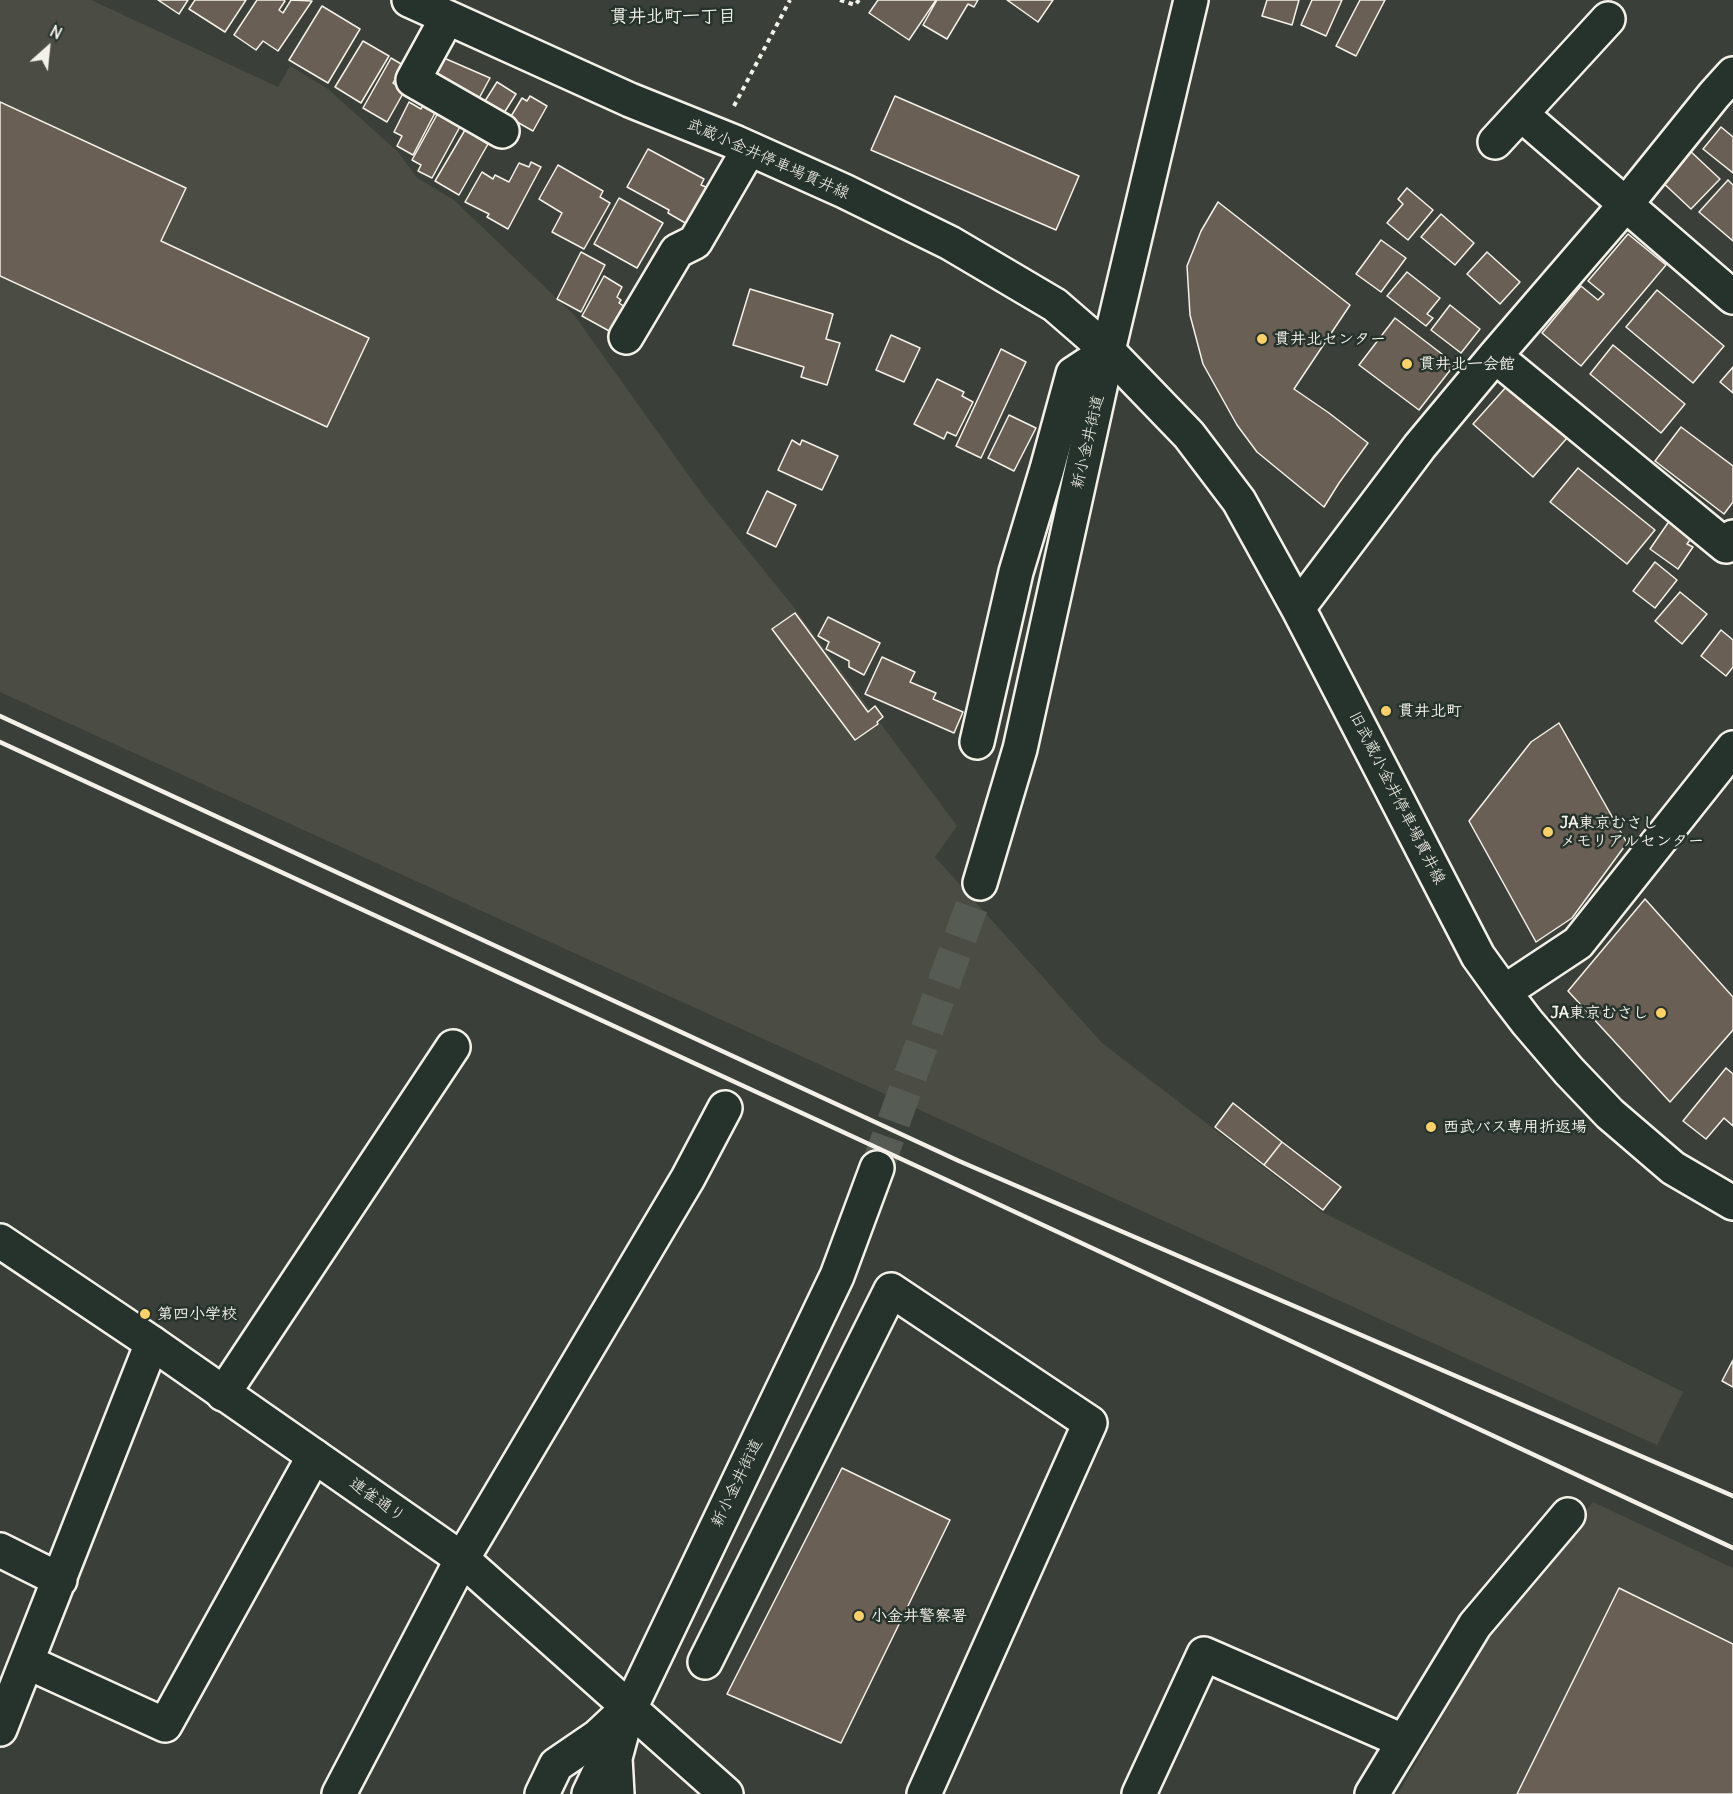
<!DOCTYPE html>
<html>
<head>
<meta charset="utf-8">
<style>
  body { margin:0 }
  #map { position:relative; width:1733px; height:1794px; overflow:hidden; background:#3a4039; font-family:Delius,sans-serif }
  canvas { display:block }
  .north { position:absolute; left:18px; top:18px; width:60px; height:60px; -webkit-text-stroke:4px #26332d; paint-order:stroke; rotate:27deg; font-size:16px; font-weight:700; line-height:24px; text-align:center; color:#f4f1e8 }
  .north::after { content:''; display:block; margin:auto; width:21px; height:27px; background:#f4f1e8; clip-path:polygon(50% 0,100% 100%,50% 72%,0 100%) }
</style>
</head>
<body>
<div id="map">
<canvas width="1733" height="1794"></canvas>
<div class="north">N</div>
</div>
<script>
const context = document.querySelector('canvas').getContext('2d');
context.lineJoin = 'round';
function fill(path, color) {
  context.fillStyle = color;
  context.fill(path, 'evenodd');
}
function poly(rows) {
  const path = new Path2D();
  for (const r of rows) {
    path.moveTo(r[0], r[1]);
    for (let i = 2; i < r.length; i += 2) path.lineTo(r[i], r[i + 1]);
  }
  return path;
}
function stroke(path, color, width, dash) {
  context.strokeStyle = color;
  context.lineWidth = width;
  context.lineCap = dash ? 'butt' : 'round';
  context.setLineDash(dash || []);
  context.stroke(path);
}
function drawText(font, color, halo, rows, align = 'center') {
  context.font = font + ' Delius,"Klee One",sans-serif';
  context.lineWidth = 5;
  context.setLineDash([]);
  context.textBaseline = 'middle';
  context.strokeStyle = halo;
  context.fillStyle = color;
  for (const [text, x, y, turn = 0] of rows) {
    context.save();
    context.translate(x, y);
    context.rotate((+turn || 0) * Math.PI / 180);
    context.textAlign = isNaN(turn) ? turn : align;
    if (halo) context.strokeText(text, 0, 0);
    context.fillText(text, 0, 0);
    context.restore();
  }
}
fill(poly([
  [0,0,91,0,278,87,290,66,328,89,399,153,417,178,454,200,574,315,702,494,792,605,957,826,935,857,1102,1043,1322,1212,1683,1392,1657,1445,0,692],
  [1593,1502,1733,1568,1733,1794,1398,1794,1480,1651]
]), '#4b4c44');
const building = poly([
  [158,0,188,0,179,14,158,0],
  [195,0,246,0,225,32,189,9,195,0],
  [257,0,284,0,285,1,279,10,283,13,291,0,312,1,278,51,263,41,256,50,234,35,257,0],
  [878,0,936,0,909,40,869,13,878,0],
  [937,0,978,0,974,7,968,4,947,39,923,25,937,0],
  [1007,0,1053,0,1038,22,1007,0],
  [1267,0,1299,0,1292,25,1262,16,1267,0],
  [1312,0,1342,0,1326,36,1301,25,1312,0],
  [1360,0,1385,0,1356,56,1336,46,1360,0],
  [322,6,360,29,328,83,289,60,322,6],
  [363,41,389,56,361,103,335,87,363,41],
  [391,58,403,65,393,83,405,90,387,122,363,108,391,58],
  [444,58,490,78,477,102,435,75,444,58],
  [497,82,516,94,504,113,485,101,497,82],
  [530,96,547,106,533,131,510,118,522,98,527,101,530,96],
  [895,96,1079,176,1056,230,871,150,895,96],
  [0,102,186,188,161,241,369,338,327,427,0,276,0,102],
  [409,102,421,109,425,102,437,109,413,155,397,146,402,136,394,132,409,102],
  [439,111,462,123,432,178,418,171,421,165,412,160,439,111],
  [1721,127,1733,137,1733,173,1703,149,1721,127],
  [465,130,488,144,459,195,435,181,465,130],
  [648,149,704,179,701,185,706,187,687,224,668,213,669,210,627,187,648,149],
  [1688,149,1720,179,1691,209,1659,179,1688,149],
  [531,162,541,167,508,229,487,217,489,214,465,202,482,172,493,179,495,175,509,182,519,163,529,167,531,162],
  [558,165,603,191,600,197,610,203,584,249,552,232,562,213,539,199,558,165],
  [1728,180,1733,185,1733,241,1699,212,1728,180],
  [1407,188,1433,210,1408,240,1387,223,1403,204,1398,199,1407,188],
  [619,198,663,223,637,268,594,244,619,198],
  [1218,202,1350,305,1294,389,1329,413,1368,443,1339,483,1324,507,1257,452,1237,425,1203,364,1190,315,1187,266,1201,231,1218,202],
  [1441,214,1474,243,1455,265,1421,237,1441,214],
  [1628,234,1666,265,1581,366,1542,333,1581,286,1598,300,1604,294,1588,281,1628,234],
  [1381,240,1406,258,1381,292,1356,274,1381,240],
  [581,252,605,265,581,312,557,299,581,252],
  [1487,252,1520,282,1500,304,1467,274,1487,252],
  [1407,272,1440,298,1427,314,1433,318,1426,326,1387,296,1407,272],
  [604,276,622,287,617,297,621,300,619,303,625,307,611,332,582,316,604,276],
  [750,289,833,314,826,339,840,343,827,385,801,377,804,367,733,345,750,289],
  [1657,290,1724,346,1693,383,1626,327,1657,290],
  [1450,305,1480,329,1461,353,1431,330,1450,305],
  [1395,318,1455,364,1419,410,1359,365,1395,318],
  [891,335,920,348,904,382,876,370,891,335],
  [1613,345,1685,404,1661,433,1590,374,1613,345],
  [1001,349,1026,362,981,458,956,446,1001,349],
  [1733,367,1733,393,1720,382,1733,367],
  [937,379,964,392,962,396,973,402,956,436,947,432,944,439,914,424,937,379],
  [1507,386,1567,438,1533,477,1473,424,1507,386],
  [1009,415,1036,428,1014,471,988,458,1009,415],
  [1681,427,1733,466,1733,502,1724,514,1655,461,1681,427],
  [792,440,800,445,802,440,838,456,822,490,778,470,792,440],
  [1578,468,1655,530,1627,564,1550,502,1578,468],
  [767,491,796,505,776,547,747,533,767,491],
  [1672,517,1695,533,1687,544,1693,547,1678,569,1650,549,1672,517],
  [1655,562,1677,580,1655,608,1633,591,1655,562],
  [1680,592,1707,614,1682,644,1655,621,1680,592],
  [795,613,868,712,875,706,883,717,877,722,878,724,855,740,772,629,795,613],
  [828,617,880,643,864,675,849,667,849,661,826,649,829,642,818,636,828,617],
  [1721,630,1733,640,1733,667,1726,676,1701,656,1721,630],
  [882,657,915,672,910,682,936,693,933,699,963,712,954,733,865,694,882,657],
  [1559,723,1627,843,1572,918,1536,942,1469,821,1531,742,1559,723],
  [1645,899,1733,997,1733,1030,1670,1102,1568,991,1645,899],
  [1726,1068,1733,1074,1733,1126,1724,1118,1706,1139,1683,1121,1726,1068],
  [1233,1103,1282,1142,1264,1165,1215,1127,1233,1103],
  [1282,1142,1341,1187,1323,1210,1264,1165,1282,1142],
  [1733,1360,1733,1387,1722,1381,1733,1360],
  [842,1468,950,1520,841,1743,727,1694,842,1468],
  [1619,1588,1733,1644,1733,1794,1517,1794,1619,1588]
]);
fill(building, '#6a5f54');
stroke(building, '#f4f1e8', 1.5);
stroke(poly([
  [877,1168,980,883]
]), '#565b53', 33, [33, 16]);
const minor = poly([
  [447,18,413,80,502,131],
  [1521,114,1733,297],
  [1495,142,1608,19],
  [626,337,677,251,695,242,749,149],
  [1495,356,1726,546,1733,537],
  [1298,608,1420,446,1495,356,1626,204,1714,95,1733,74],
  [977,742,1016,572,1047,469,1073,374,1108,351,1189,435,1239,501,1298,608,1478,956,1504,992,1527,1022,1569,1071,1610,1114,1673,1168,1733,1203],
  [1504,992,1578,943,1733,748],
  [223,1394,453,1047],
  [0,1550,60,1580],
  [27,1662,165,1725,314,1456],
  [705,1662,891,1290,1090,1423,924,1794],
  [0,1729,152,1343],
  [339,1794,462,1559,688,1178,725,1108],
  [542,1794,556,1765,597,1737,629,1707],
  [617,1794,615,1758,622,1732],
  [1139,1794,1204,1654,1403,1741],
  [1372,1794,1475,1625,1568,1515]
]);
const major = poly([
  [409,0,630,100,737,143,844,191,950,243,1055,305,1108,351],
  [980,883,1020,749,1108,351,1191,0],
  [0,1241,152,1343,462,1559,726,1794],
  [589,1794,837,1276,877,1168]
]);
stroke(minor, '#f4f1e8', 38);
stroke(major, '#f4f1e8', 38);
stroke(poly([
  [840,0,855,5,859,0],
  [734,106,790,0]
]), '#f4f1e8', 4, [4.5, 4.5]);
stroke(minor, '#26332d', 33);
stroke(major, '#26332d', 33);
stroke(poly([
  [0,716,959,1161,1733,1496],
  [0,742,951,1182,1733,1548]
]), '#f4f1e8', 4.5);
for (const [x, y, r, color] of [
  [1262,339,6,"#ffd166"],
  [1407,364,6,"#ffd166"],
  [1386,711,6,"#ffd166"],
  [1548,832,6,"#ffd166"],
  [1661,1013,6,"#ffd166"],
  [1431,1127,6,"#ffd166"],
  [145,1314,6,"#ffd166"],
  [859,1616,6,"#ffd166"]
]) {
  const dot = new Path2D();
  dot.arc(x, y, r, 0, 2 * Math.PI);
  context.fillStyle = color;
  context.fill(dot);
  stroke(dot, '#26332d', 2);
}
drawText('16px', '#f4f1e8', '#26332d', [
  ["武蔵小金井停車場貫井線",768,159,24],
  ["新小金井街道",1088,442,-77],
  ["旧武蔵小金井停車場貫井線",1397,798,63],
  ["新小金井街道",737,1483,-64],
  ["連雀通り",377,1500,35]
]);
drawText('bold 16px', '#f4f1e8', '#26332d', [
  ["貫井北センター",1274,339],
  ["貫井北一会館",1419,364],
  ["貫井北町",1398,711],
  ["JA東京むさし",1560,823],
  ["メモリアルセンター",1560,841],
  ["JA東京むさし",1649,1013,"right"],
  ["西武バス専用折返場",1443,1127],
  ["第四小学校",157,1314],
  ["小金井警察署",871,1616]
], 'left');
drawText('bold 18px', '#f4f1e8', '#26332d', [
  ["貫井北町一丁目",673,17]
]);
</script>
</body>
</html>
